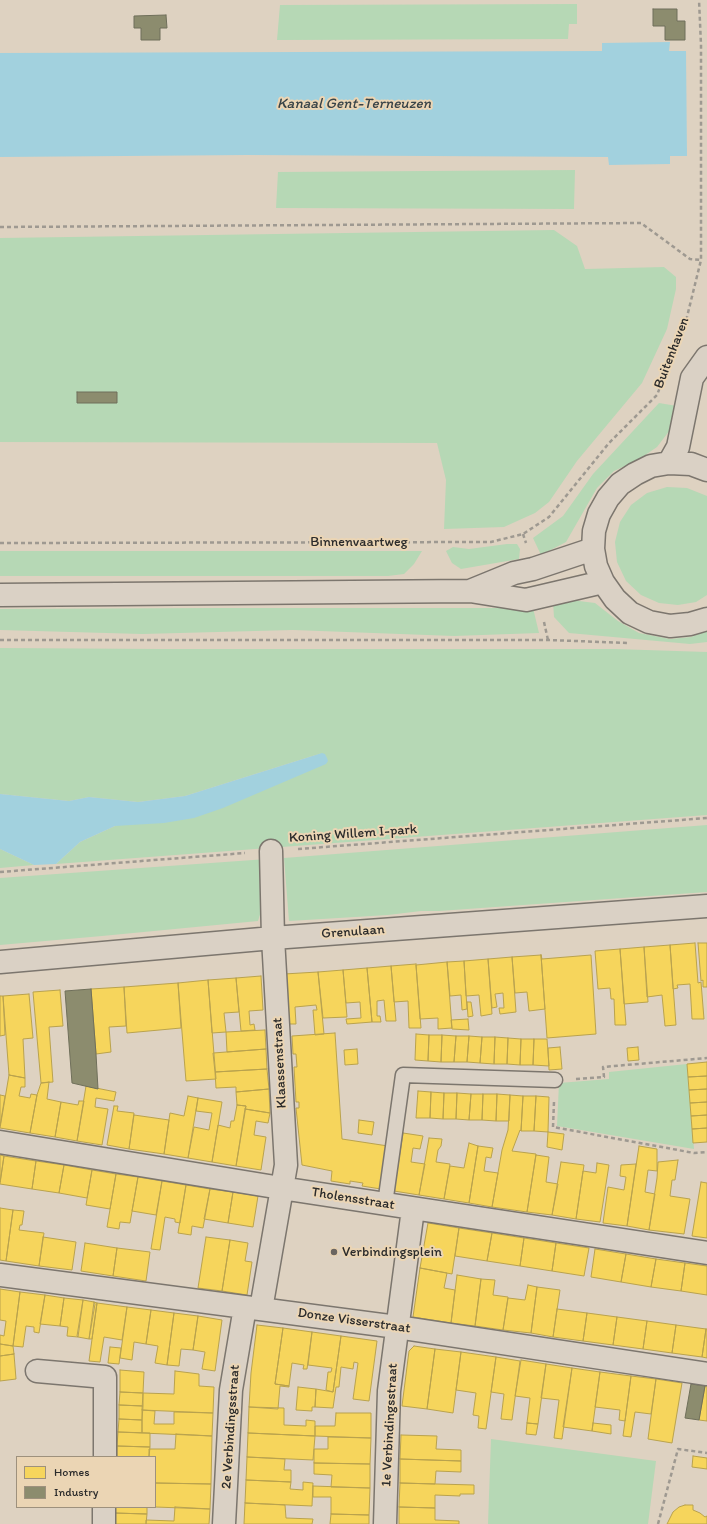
<!DOCTYPE html>
<html>
<head>
<meta charset="utf-8">
<style>
  body { margin:0 }
  #map { position:relative; width:707px; height:1524px; overflow:hidden; background:#ded2c1; font-family:Itim,sans-serif }
  canvas { display:block }
  .legend { position:absolute; left:16px; top:1456px; width:140px; height:52px; box-sizing:border-box; background:#ebd5b4; border:1px solid #9e917d; margin:0; padding:5px 7px; list-style:none; font-size:12px; color:#2b2b2b }
  .legend li { display:flex; align-items:center; gap:8px; height:20px }
  .legend b { width:20px; border:1px solid #9e917d }
</style>
</head>
<body>
<div id="map">
<canvas width="707" height="1524"></canvas>
<ul class="legend">
<li><b style="height:11px;background:#f6d55c"></b>Homes</li>
<li><b style="height:11px;background:#8c8c6e"></b>Industry</li>
</ul>
</div>
<script>
const context = document.querySelector('canvas').getContext('2d');
context.lineJoin = 'round';
function fill(path, color) {
  context.fillStyle = color;
  context.fill(path, 'evenodd');
}
function poly(rows) {
  const path = new Path2D();
  for (const r of rows) {
    path.moveTo(r[0], r[1]);
    for (let i = 2; i < r.length; i += 2) path.lineTo(r[i], r[i + 1]);
  }
  return path;
}
function stroke(path, color, width, dash) {
  context.strokeStyle = color;
  context.lineWidth = width;
  context.lineCap = dash ? 'butt' : 'round';
  context.setLineDash(dash || []);
  context.stroke(path);
}
function drawText(font, color, halo, rows, align = 'center') {
  context.font = font + ' Itim,sans-serif';
  context.lineWidth = 4;
  context.setLineDash([]);
  context.textBaseline = 'middle';
  context.strokeStyle = halo;
  context.fillStyle = color;
  for (const [text, x, y, turn = 0] of rows) {
    context.save();
    context.translate(x, y);
    context.rotate((+turn || 0) * Math.PI / 180);
    context.textAlign = isNaN(turn) ? turn : align;
    if (halo) context.strokeText(text, 0, 0);
    context.fillText(text, 0, 0);
    context.restore();
  }
}
fill(poly([
  [577,4,577,24,569,24,568,39,277,40,280,5],
  [575,170,574,209,276,208,278,172],
  [554,230,577,246,585,269,664,267,676,277,676,289,667,329,642,383,577,461,549,502,535,513,504,527,444,529,446,480,437,443,0,442,0,238],
  [659,403,677,406,670,430,657,447,638,460,614,471,597,488,566,542,541,555,533,538,563,516,593,474],
  [667,487,687,488,707,496,707,595,696,602,678,605,659,603,641,595,626,581,617,562,615,542,620,522,631,505,647,493],
  [507,544,517,544,520,549,519,559,461,569,452,563,446,551,453,547,469,549],
  [0,551,422,551,414,564,404,574,388,576,0,576],
  [571,600,595,603,618,621,639,633,670,639,691,637,707,631,707,642,690,644,569,633,554,617,553,602],
  [215,608,533,608,539,633,454,636,293,630,142,634,0,630,0,609],
  [0,648,162,649,615,649,707,652,707,815,56,864,80,842,115,826,322,753,185,796,138,802,89,797,69,801,0,794],
  [707,825,707,892,439,911,421,911,388,915,289,921,284,858],
  [0,849,34,865,0,868],
  [267,859,269,886,258,921,102,936,0,945,0,878],
  [687,1064,694,1149,557,1126,559,1083,609,1079,609,1072],
  [491,1439,656,1461,648,1524,488,1524]
]), '#b6d8b5');
fill(poly([
  [670,42,669,51,707,51,707,156,670,156,670,164,609,165,608,157,248,155,0,157,0,53,602,51,602,43],
  [322,753,325,754,327,758,328,761,326,764,223,808,194,818,164,823,115,826,80,842,56,864,34,865,0,849,0,794,69,801,89,797,138,802,185,796]
]), '#a2d1de');
fill(poly([
  [686,49,707,49,707,158,687,158]
]), '#ded2c1');
const homes = poly([
  [695,943,698,983,701,982,704,1019,692,1019,690,984,677,985,678,988,673,989,670,945,695,943],
  [698,943,707,943,707,987,703,987,703,980,701,981,698,943],
  [670,945,676,1025,665,1026,662,995,647,997,644,947,670,945],
  [644,947,648,1002,624,1004,620,949,644,947],
  [620,949,626,1025,615,1025,614,999,611,999,610,988,598,989,595,951,620,949],
  [541,955,542,959,591,955,596,1034,547,1038,541,955],
  [541,955,545,1009,529,1011,527,992,515,993,512,957,541,955],
  [512,957,516,1012,500,1014,499,1008,504,1008,503,993,495,994,497,1007,492,1008,488,959,512,957],
  [488,959,492,1014,481,1016,479,995,466,996,464,961,488,959],
  [464,961,467,1009,462,1010,461,995,450,996,447,962,464,961],
  [447,962,452,1028,438,1029,438,1018,420,1019,416,965,447,962],
  [416,964,416,965,421,1028,409,1028,408,1001,394,1002,391,966,416,964],
  [391,966,396,1021,386,1021,384,1000,377,1001,377,1016,380,1016,381,1022,372,1022,367,968,391,966],
  [367,968,372,1022,347,1024,346,1019,361,1018,360,1002,346,1003,343,970,367,968],
  [343,970,347,1017,323,1018,318,972,343,970],
  [318,972,324,1034,315,1035,313,1010,317,1010,316,1005,295,1007,296,1024,287,1024,284,974,318,972],
  [261,976,263,1010,249,1011,250,1025,254,1024,255,1030,241,1031,236,978,261,976],
  [236,978,239,1012,224,1013,226,1032,212,1033,208,980,236,978],
  [208,980,216,1079,186,1081,178,983,208,980],
  [178,983,181,1028,127,1033,124,987,178,983],
  [124,987,126,1026,109,1027,111,1052,96,1054,91,989,124,987],
  [60,990,63,1026,49,1027,53,1082,41,1083,33,992,60,990],
  [29,994,33,1038,23,1039,25,1078,9,1075,3,996,29,994],
  [0,996,3,996,5,1035,0,1036,0,996],
  [467,1002,471,1002,473,1016,468,1017,467,1002],
  [468,1019,469,1030,452,1029,451,1020,468,1019],
  [265,1030,266,1049,227,1052,226,1032,265,1030],
  [335,1033,342,1139,388,1146,381,1189,362,1186,363,1183,350,1181,350,1184,331,1181,332,1171,302,1165,296,1108,299,1108,299,1102,296,1102,294,1067,297,1067,296,1054,293,1054,292,1036,335,1033],
  [416,1034,429,1035,428,1061,415,1060,416,1034],
  [429,1035,442,1035,441,1062,428,1061,429,1035],
  [442,1035,456,1036,454,1062,441,1062,442,1035],
  [456,1036,469,1036,467,1062,454,1062,456,1036],
  [469,1036,482,1037,480,1063,467,1062,469,1036],
  [482,1037,495,1037,494,1064,480,1063,482,1037],
  [495,1037,508,1038,507,1064,494,1064,495,1037],
  [508,1038,521,1039,520,1065,507,1064,508,1038],
  [521,1039,534,1039,533,1065,520,1065,521,1039],
  [534,1039,547,1039,549,1066,533,1065,534,1039],
  [560,1047,562,1069,549,1070,548,1048,560,1047],
  [638,1047,639,1060,628,1061,627,1048,638,1047],
  [266,1049,267,1069,215,1072,213,1053,266,1049],
  [357,1049,358,1064,345,1065,344,1050,357,1049],
  [707,1062,707,1076,688,1077,687,1064,707,1062],
  [267,1069,269,1089,236,1092,236,1087,216,1088,215,1072,267,1069],
  [9,1075,25,1078,25,1087,21,1087,19,1096,30,1098,31,1094,37,1095,30,1133,0,1128,9,1075],
  [707,1076,707,1089,689,1090,688,1077,707,1076],
  [49,1082,47,1099,61,1102,55,1137,30,1133,37,1095,41,1083,49,1082],
  [86,1086,116,1092,114,1101,96,1098,95,1107,108,1109,102,1145,77,1141,86,1086],
  [269,1089,270,1113,245,1109,246,1106,237,1105,236,1092,269,1089],
  [707,1089,707,1102,690,1103,689,1090,707,1089],
  [418,1091,431,1092,430,1118,416,1118,418,1091],
  [431,1092,444,1093,443,1119,430,1118,431,1092],
  [444,1093,457,1093,456,1119,443,1119,444,1093],
  [457,1093,471,1094,469,1120,456,1119,457,1093],
  [471,1094,483,1094,482,1120,469,1120,471,1094],
  [483,1094,497,1094,496,1121,482,1120,483,1094],
  [497,1094,510,1095,509,1121,496,1121,497,1094],
  [0,1095,5,1096,0,1126,0,1095],
  [510,1095,523,1096,521,1131,520,1130,512,1151,536,1154,527,1212,492,1207,502,1150,508,1130,510,1095],
  [188,1096,198,1098,188,1158,164,1154,170,1113,184,1116,188,1096],
  [523,1096,536,1096,534,1131,521,1131,523,1096],
  [536,1096,549,1097,548,1132,534,1131,536,1096],
  [198,1098,222,1102,212,1162,188,1158,194,1127,209,1130,212,1113,196,1111,198,1098],
  [79,1101,84,1101,77,1141,55,1137,61,1102,78,1105,79,1101],
  [707,1102,707,1115,691,1116,690,1103,707,1102],
  [237,1105,246,1106,236,1166,212,1162,218,1125,230,1128,231,1121,234,1121,237,1105],
  [114,1106,118,1106,117,1111,134,1113,129,1149,107,1145,114,1106],
  [245,1109,270,1113,268,1123,256,1121,254,1135,266,1137,261,1170,236,1166,245,1109],
  [134,1115,169,1120,164,1154,129,1149,134,1115],
  [707,1115,707,1128,692,1129,691,1116,707,1115],
  [359,1120,374,1122,372,1135,358,1133,359,1120],
  [707,1128,707,1142,693,1143,692,1129,707,1128],
  [548,1132,564,1134,562,1150,547,1147,548,1132],
  [403,1133,423,1136,420,1149,413,1148,411,1162,425,1164,419,1195,394,1191,403,1133],
  [429,1138,442,1139,441,1146,438,1150,436,1162,450,1164,444,1199,419,1195,429,1138],
  [469,1143,478,1146,469,1203,444,1199,450,1166,464,1168,469,1143],
  [478,1146,493,1148,491,1158,486,1157,484,1171,498,1173,492,1207,469,1203,478,1146],
  [639,1146,657,1149,657,1171,648,1170,645,1192,655,1194,649,1230,627,1226,639,1146],
  [0,1155,4,1156,0,1182,0,1155],
  [536,1155,549,1157,546,1182,558,1184,552,1215,527,1212,536,1155],
  [4,1156,36,1161,32,1189,0,1184,4,1156],
  [678,1160,675,1180,672,1180,670,1196,690,1199,684,1234,649,1230,657,1178,658,1162,678,1160],
  [36,1161,64,1165,59,1193,32,1189,36,1161],
  [561,1162,584,1165,576,1219,552,1215,561,1162],
  [597,1163,609,1165,600,1222,576,1219,583,1171,596,1173,597,1163],
  [636,1164,627,1226,603,1223,608,1187,624,1190,626,1177,620,1176,621,1165,636,1164],
  [64,1165,92,1170,87,1198,59,1193,64,1165],
  [92,1170,116,1174,110,1209,86,1205,92,1170],
  [116,1174,138,1177,130,1223,120,1222,119,1229,107,1227,116,1174],
  [138,1177,162,1181,156,1215,132,1211,138,1177],
  [162,1181,186,1185,180,1223,175,1222,175,1219,165,1217,160,1250,151,1249,162,1181],
  [701,1182,707,1183,707,1238,692,1236,701,1182],
  [186,1185,210,1189,203,1228,192,1226,191,1235,178,1233,186,1185],
  [210,1189,233,1192,228,1223,204,1219,210,1189],
  [233,1192,258,1196,253,1227,228,1223,233,1192],
  [0,1208,13,1210,6,1261,0,1260,0,1208],
  [13,1210,24,1211,22,1225,20,1225,19,1230,44,1233,39,1266,6,1261,13,1210],
  [428,1223,459,1228,452,1274,420,1268,428,1223],
  [459,1228,492,1233,487,1261,455,1256,459,1228],
  [492,1233,524,1238,520,1266,487,1261,492,1233],
  [43,1237,76,1242,72,1270,39,1266,43,1237],
  [206,1237,230,1240,222,1291,198,1288,206,1237],
  [524,1238,556,1243,552,1271,520,1266,524,1238],
  [230,1240,248,1243,245,1261,252,1262,247,1295,222,1291,230,1240],
  [85,1243,117,1248,113,1276,81,1271,85,1243],
  [556,1243,589,1248,584,1276,552,1271,556,1243],
  [117,1248,150,1252,146,1281,113,1276,117,1248],
  [595,1249,626,1254,621,1282,591,1277,595,1249],
  [626,1254,656,1259,651,1287,621,1282,626,1254],
  [656,1259,685,1263,681,1291,651,1287,656,1259],
  [685,1263,707,1266,707,1295,681,1291,685,1263],
  [420,1268,447,1273,444,1288,455,1290,451,1323,413,1317,420,1268],
  [457,1275,481,1279,475,1326,451,1323,457,1275],
  [481,1279,495,1280,493,1295,508,1297,503,1330,475,1326,481,1279],
  [528,1285,537,1287,531,1333,503,1330,508,1298,525,1300,528,1285],
  [537,1287,560,1290,553,1337,531,1333,537,1287],
  [0,1289,20,1292,13,1346,0,1344,0,1335,4,1336,6,1321,0,1320,0,1289],
  [20,1292,45,1295,39,1333,34,1332,34,1327,26,1326,23,1347,13,1346,20,1292],
  [45,1295,64,1298,60,1326,40,1324,45,1295],
  [64,1298,83,1300,78,1337,67,1336,68,1327,60,1326,64,1298],
  [83,1300,94,1302,95,1304,89,1339,78,1337,77,1336,83,1300],
  [94,1302,97,1303,92,1339,89,1339,94,1302],
  [97,1303,127,1307,122,1340,104,1337,100,1362,89,1361,97,1303],
  [127,1307,151,1310,146,1344,134,1342,132,1360,120,1358,127,1307],
  [557,1309,587,1313,583,1341,553,1337,557,1309],
  [151,1310,174,1313,167,1365,155,1363,158,1346,146,1344,151,1310],
  [174,1313,198,1316,193,1350,181,1349,179,1366,167,1365,174,1313],
  [587,1313,617,1317,613,1345,583,1341,587,1313],
  [198,1316,222,1320,215,1371,202,1369,205,1352,193,1350,198,1316],
  [617,1317,647,1321,643,1349,613,1345,617,1317],
  [647,1321,676,1325,672,1353,643,1349,647,1321],
  [257,1325,283,1328,275,1384,289,1386,289,1387,280,1386,278,1409,249,1407,251,1373,257,1325],
  [676,1325,706,1329,702,1357,672,1353,676,1325],
  [283,1328,312,1332,307,1369,303,1369,304,1365,292,1363,289,1386,275,1384,283,1328],
  [706,1329,707,1329,707,1358,702,1357,706,1329],
  [312,1332,341,1336,333,1392,326,1390,328,1372,331,1372,332,1368,308,1365,312,1332],
  [341,1336,377,1341,369,1401,353,1399,358,1363,354,1362,353,1369,341,1367,339,1387,336,1387,333,1408,315,1407,316,1389,333,1392,341,1336],
  [0,1344,13,1346,14,1354,0,1356,0,1344],
  [414,1346,435,1349,427,1409,402,1406,409,1351,414,1346],
  [110,1347,121,1348,119,1364,108,1363,110,1347],
  [435,1349,461,1352,453,1413,427,1409,435,1349],
  [461,1352,496,1357,486,1429,478,1428,479,1416,473,1415,476,1393,456,1390,461,1352],
  [14,1354,16,1379,0,1381,0,1356,14,1354],
  [496,1357,520,1361,512,1420,501,1419,504,1394,491,1392,496,1357],
  [521,1360,546,1364,538,1424,527,1423,530,1398,515,1396,521,1360],
  [546,1364,572,1368,562,1439,554,1438,559,1400,541,1398,546,1364],
  [572,1368,600,1372,592,1431,563,1427,572,1368],
  [120,1370,144,1372,143,1393,120,1392,120,1370],
  [175,1371,199,1374,199,1386,214,1387,213,1413,142,1410,143,1393,174,1394,175,1371],
  [600,1372,631,1376,625,1421,619,1420,620,1410,595,1407,600,1372],
  [631,1376,656,1379,651,1414,635,1412,631,1437,623,1436,631,1376],
  [656,1379,682,1383,672,1443,648,1439,656,1379],
  [705,1386,707,1386,707,1421,699,1420,705,1386],
  [298,1387,316,1389,315,1407,312,1407,312,1411,296,1410,298,1387],
  [120,1392,143,1393,143,1406,119,1405,120,1392],
  [119,1405,143,1406,142,1420,119,1419,119,1405],
  [249,1407,284,1408,284,1425,306,1426,306,1420,315,1421,315,1436,248,1433,249,1407],
  [142,1410,155,1411,154,1424,174,1424,174,1412,213,1413,212,1436,142,1433,142,1410],
  [336,1413,371,1413,371,1438,315,1436,315,1426,335,1426,336,1413],
  [119,1419,142,1420,142,1433,118,1432,119,1419],
  [527,1423,538,1424,536,1435,526,1434,527,1423],
  [593,1423,611,1425,611,1434,592,1431,593,1423],
  [118,1432,150,1433,150,1447,117,1446,118,1432],
  [248,1433,315,1436,313,1460,247,1457,248,1433],
  [176,1434,212,1436,211,1484,155,1483,155,1457,149,1457,149,1449,175,1449,176,1434],
  [401,1435,437,1436,436,1449,461,1450,461,1461,400,1459,401,1435],
  [328,1437,371,1438,370,1464,314,1463,314,1449,328,1449,328,1437],
  [117,1446,150,1447,149,1457,117,1457,117,1446],
  [693,1456,707,1458,707,1469,692,1467,693,1456],
  [247,1457,285,1459,284,1470,291,1470,291,1482,246,1480,247,1457],
  [400,1459,461,1461,461,1472,436,1471,435,1484,400,1483,400,1459],
  [314,1463,370,1464,370,1488,331,1487,332,1475,314,1474,314,1463],
  [246,1480,291,1482,290,1489,303,1490,303,1482,313,1483,312,1506,245,1503,246,1480],
  [155,1483,211,1484,210,1509,155,1507,155,1483],
  [400,1483,474,1485,474,1494,460,1494,460,1496,435,1495,435,1508,399,1507,400,1483],
  [313,1486,370,1488,369,1515,331,1514,331,1497,313,1497,313,1486],
  [245,1503,285,1505,286,1518,313,1519,312,1524,244,1524,245,1503],
  [685,1505,693,1505,693,1510,700,1513,705,1517,707,1516,707,1524,667,1524,673,1512,679,1507,685,1505],
  [115,1507,147,1507,147,1514,114,1513,115,1507],
  [175,1507,210,1509,209,1524,146,1524,146,1520,174,1521,175,1507],
  [399,1507,435,1508,435,1520,459,1521,459,1524,399,1524,399,1507],
  [114,1513,147,1514,146,1524,114,1524,114,1513],
  [331,1514,369,1515,369,1524,330,1524,331,1514]
]);
fill(homes, '#f6d55c');
stroke(homes, '#b9a24d', 1);
const industry = poly([
  [653,9,677,9,677,21,685,21,685,40,665,40,665,26,653,26,653,9],
  [166,15,167,28,160,28,160,40,141,40,141,28,134,28,134,16,166,15],
  [77,392,117,392,117,403,77,403,77,392],
  [91,989,96,1054,98,1089,72,1083,65,991,91,989],
  [691,1384,705,1386,699,1420,685,1418,691,1384]
]);
fill(industry, '#8c8c6e');
stroke(industry, '#6f6f5a', 1);
const lane = poly([
  [385,1204,403,1075,555,1080]
]);
const street = poly([
  [0,962,273,938,707,906],
  [0,1142,281,1188,707,1253],
  [0,1275,397,1327,707,1374],
  [261,1309,286,1165,273,938,271,851],
  [37,1371,105,1377,105,1457],
  [104,1524,104,1507],
  [224,1524,231,1390,245,1307],
  [385,1524,389,1391,413,1209]
]);
const secondary = poly([
  [669,463,678,447,692,378,707,357],
  [707,470,691,464,669,463,651,466,635,474,620,484,608,498,599,514,594,531,593,549,596,566,603,582,615,599,630,613,649,622,670,626,690,624,707,619],
  [470,591,514,573,533,569,593,549],
  [0,595,470,591,526,600,603,582]
]);
stroke(lane, '#7c766e', 17);
stroke(street, '#7c766e', 25);
stroke(secondary, '#7c766e', 25);
stroke(poly([
  [0,227,641,223,690,259,701,260],
  [671,359,684,329,701,260,701,45,699,0],
  [523,534,526,543],
  [0,543,491,542,523,534,549,517,609,443,657,395,664,377],
  [544,622,548,640],
  [0,640,548,640,629,643],
  [298,849,707,818],
  [0,872,245,853],
  [576,1079,604,1077,603,1067,707,1058],
  [554,1102,553,1127,694,1153,707,1152],
  [658,1524,678,1449,707,1453]
]), '#9e9991', 2.5, [4, 3]);
stroke(lane, '#dad1c5', 14);
stroke(street, '#dad1c5', 22);
stroke(secondary, '#dad1c5', 22);
for (const [x, y, r, color] of [
  [334,1252,4,"#6a6560"]
]) {
  const dot = new Path2D();
  dot.arc(x, y, r, 0, 2 * Math.PI);
  context.fillStyle = color;
  context.fill(dot);
  stroke(dot, '#ebd5b4', 1.5);
}
drawText('14px', '#2b2b2b', '#ebd5b4', [
  ["Buitenhaven",672,353,-69],
  ["Binnenvaartweg",359,542],
  ["Koning Willem I-park",353,834,-4],
  ["Grenulaan",353,932,-4],
  ["Klaassenstraat",280,1063,-93],
  ["Tholensstraat",353,1199,9],
  ["Donze Visserstraat",354,1321,8],
  ["1e Verbindingsstraat",390,1425,-87],
  ["2e Verbindingsstraat",231,1427,-86]
]);
drawText('14px', '#2b2b2b', '#ebd5b4', [
  ["Verbindingsplein",342,1252]
], 'left');
drawText('italic 15px', '#394448', '#ebd5b4', [
  ["Kanaal Gent-Terneuzen",354,104]
]);
</script>
</body>
</html>
